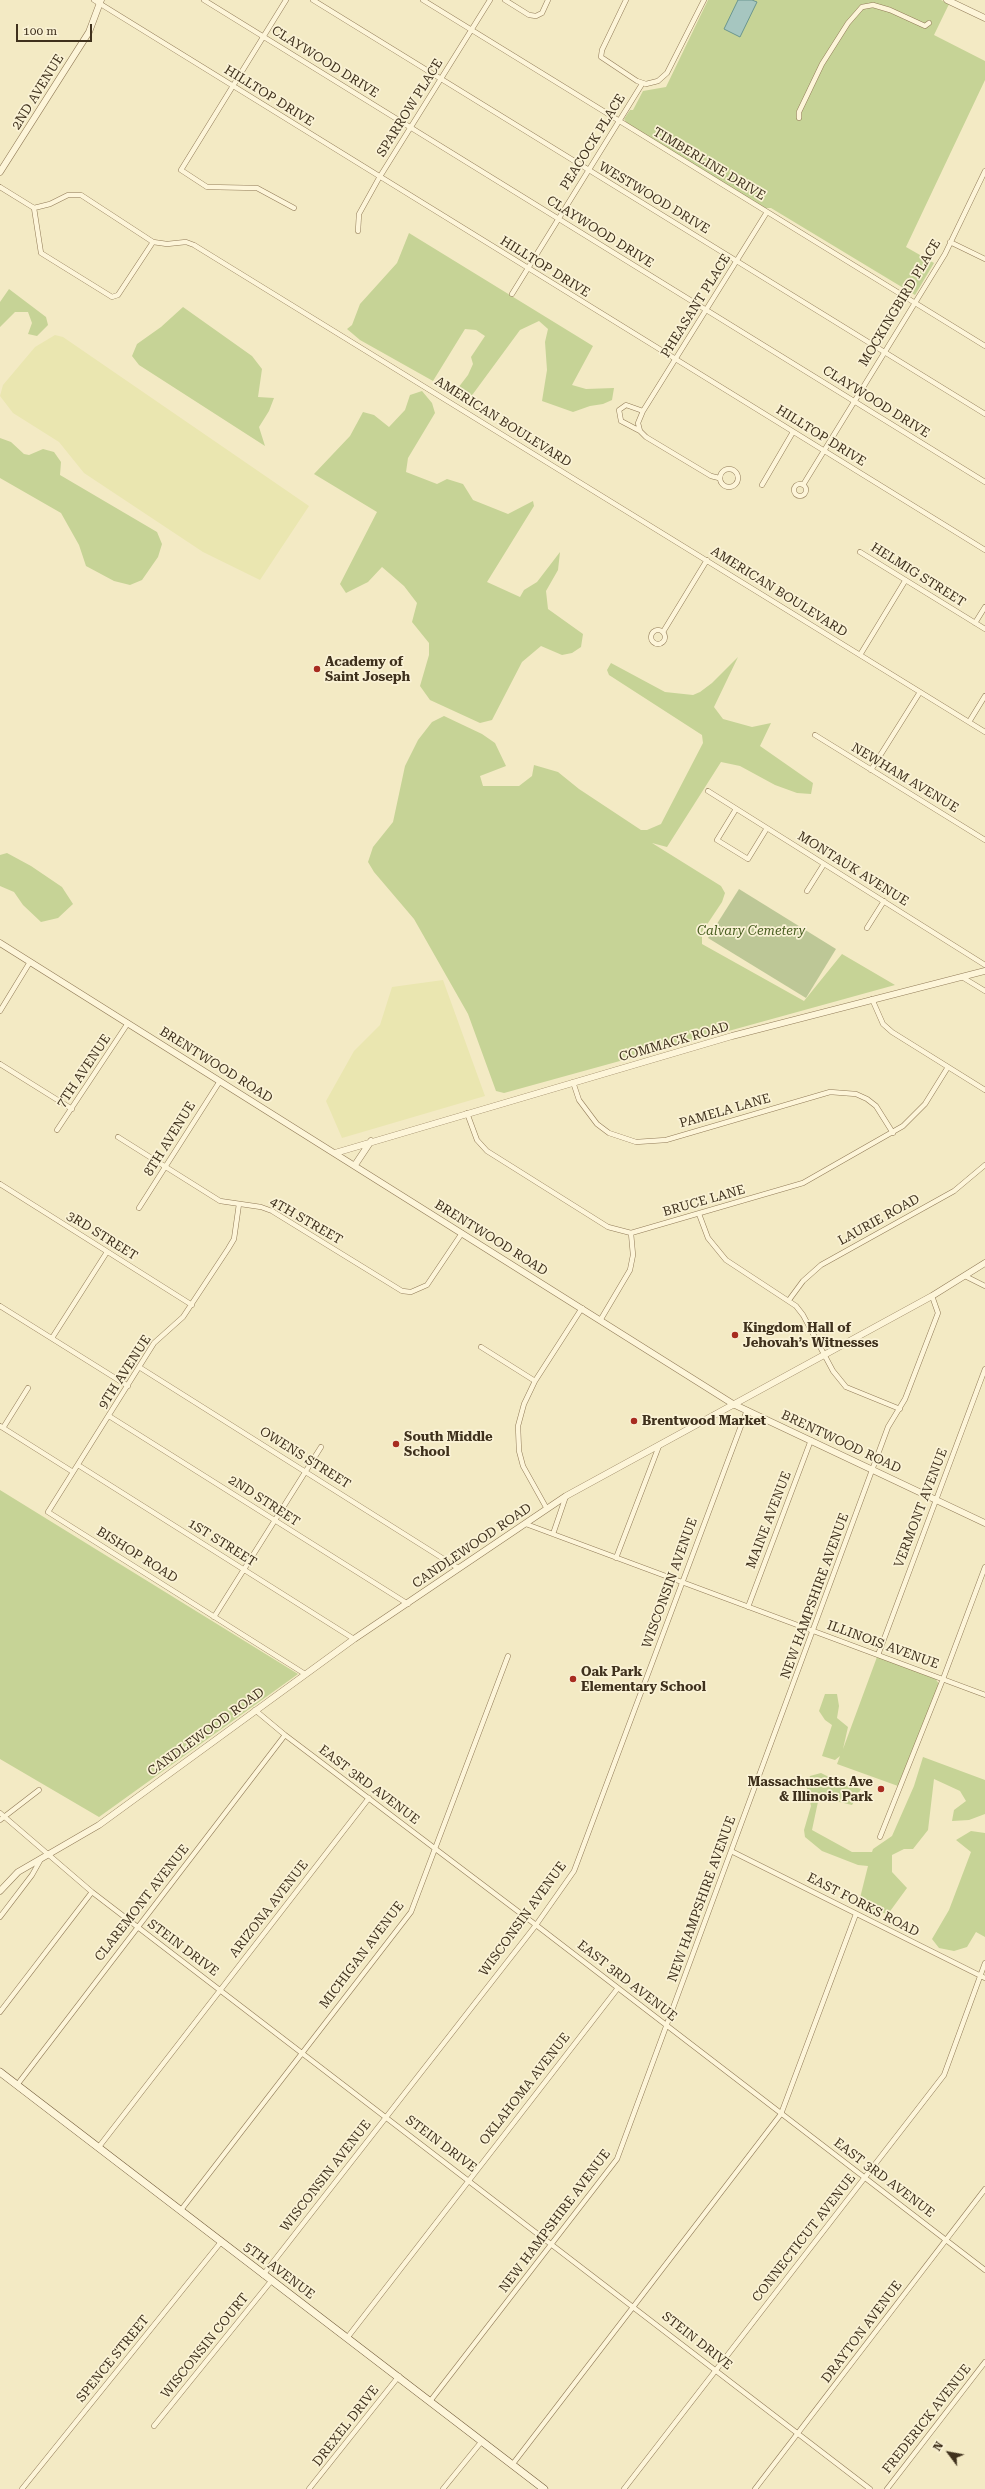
<!DOCTYPE html>
<html>
<head>
<meta charset="utf-8">
<style>
  body { margin:0 }
  #map { position:relative; width:985px; height:2489px; overflow:hidden; background:#f3eac4; font-family:"Roboto Serif",serif }
  canvas { display:block }
  .north { position:absolute; left:929px; top:2433px; width:40px; height:40px; -webkit-text-stroke:3px #faf2d5; paint-order:stroke; rotate:302deg; font-size:11px; font-weight:700; line-height:16px; text-align:center; color:#3f311d }
  .north::after { content:''; display:block; margin:auto; width:14px; height:18px; background:#3f311d; clip-path:polygon(50% 0,100% 100%,50% 72%,0 100%) }
  .scale { position:absolute; left:16px; top:24px; width:76px; height:18px; box-sizing:border-box; border:2px solid #3f311d; border-top:0; padding-left:5px; font-size:12px; line-height:14px; white-space:nowrap; color:#3f311d; -webkit-text-stroke:3px #faf2d5; paint-order:stroke }
</style>
</head>
<body>
<div id="map">
<canvas width="985" height="2489"></canvas>
<div class="north">N</div>
<div class="scale">100 m</div>
</div>
<script>
const context = document.querySelector('canvas').getContext('2d');
context.lineJoin = 'round';
function fill(path, color) {
  context.fillStyle = color;
  context.fill(path, 'evenodd');
}
function poly(rows) {
  const path = new Path2D();
  for (const r of rows) {
    if (r.length === 3) {
      path.moveTo(r[0] + r[2], r[1]);
      path.arc(r[0], r[1], r[2], 0, 2 * Math.PI);
      continue;
    }
    path.moveTo(r[0], r[1]);
    for (let i = 2; i < r.length; i += 2) path.lineTo(r[i], r[i + 1]);
  }
  return path;
}
function stroke(path, color, width, dash) {
  context.strokeStyle = color;
  context.lineWidth = width;
  context.lineCap = dash ? 'butt' : 'round';
  context.setLineDash(dash || []);
  context.stroke(path);
}
function drawText(font, color, halo, rows, align = 'center') {
  context.font = font + ' "Roboto Serif",serif';
  context.lineWidth = 3.5;
  context.setLineDash([]);
  context.textBaseline = 'middle';
  context.strokeStyle = halo;
  context.fillStyle = color;
  for (const [text, x, y, turn = 0] of rows) {
    context.save();
    context.translate(x, y);
    context.rotate((+turn || 0) * Math.PI / 180);
    context.textAlign = isNaN(turn) ? turn : align;
    if (halo) context.strokeText(text, 0, 0);
    context.fillText(text, 0, 0);
    context.restore();
  }
}
fill(poly([
  [55,335,63,337,309,506,260,580,203,552,84,473,59,442,13,413,0,396,3,385,35,347],
  [443,980,485,1096,342,1138,326,1101,354,1051,380,1025,392,987]
]), '#eae6b0');
fill(poly([
  [708,0,941,0,949,4,934,35,985,61,985,80,906,247,934,263,915,295,771,208,765,208,629,126,624,119,630,110,633,110,643,91,666,87],
  [409,233,593,346,572,385,586,389,614,388,612,400,603,404,590,406,573,412,542,401,547,370,545,342,548,329,539,321,520,330,470,398,460,402,456,399,458,388,468,375,473,364,471,357,485,336,476,330,465,329,433,381,360,340,347,329,352,325,360,304,397,263],
  [9,289,46,317,48,325,37,336,28,334,32,323,28,312,15,312,0,327,0,332,0,302],
  [183,307,252,356,262,369,258,397,274,398,269,411,259,427,265,446,139,365,132,356,137,344,161,327],
  [422,391,432,403,435,413,408,458,406,472,437,484,447,479,463,484,473,500,508,514,533,501,534,506,487,582,520,597,524,590,537,582,560,552,558,570,546,591,548,609,583,634,581,647,572,653,562,655,541,646,522,662,492,720,480,723,430,700,420,686,429,655,429,643,412,622,417,603,404,586,382,567,368,582,346,593,340,584,377,512,314,474,350,436,363,412,374,415,389,427,405,410,410,395],
  [0,438,11,442,24,454,29,455,43,449,54,452,61,462,60,475,157,532,162,544,158,557,142,580,130,585,114,581,86,566,79,545,61,513,0,478],
  [738,657,714,707,723,719,752,727,771,723,760,746,813,783,811,794,797,793,775,785,740,766,721,762,667,847,652,843,721,886,725,893,722,902,702,932,702,944,804,1001,842,954,895,985,504,1093,496,1091,468,1014,414,919,374,872,368,862,373,847,393,822,405,766,418,740,432,722,444,716,482,734,495,743,506,766,480,776,483,786,519,786,532,776,534,765,558,772,579,789,641,830,647,830,661,824,703,743,702,735,609,675,607,670,611,663,665,692,693,695,700,692,712,683],
  [7,853,31,866,62,887,73,904,58,918,41,922,23,905,14,892,0,886,0,855],
  [0,1490,298,1674,99,1817,0,1759],
  [877,1657,935,1678,939,1684,898,1786,837,1764,840,1756,835,1760,822,1756,832,1725,825,1720,819,1711,825,1694,837,1694,839,1706,837,1718,848,1727,843,1749],
  [923,1757,985,1780,985,1814,969,1820,952,1821,954,1810,966,1801,960,1791,934,1779,928,1830,913,1849,904,1849,892,1855,892,1872,907,1888,888,1914,858,1906,868,1866,858,1865,822,1851,805,1837,804,1830,811,1806,806,1784,810,1776,821,1773,839,1782,861,1789,852,1805,819,1797,812,1830,852,1852,872,1852,873,1849,892,1836,914,1786],
  [971,1831,985,1833,985,1937,976,1932,967,1947,954,1951,939,1948,932,1939,949,1910,971,1852,956,1840]
]), '#c6d396');
fill(poly([
  [739,889,836,949,806,998,708,938]
]), '#bdc796');
const water = poly([
  [738,0,752,0,757,2,740,37,724,29,738,0]
]);
fill(water, '#a6c6c0');
stroke(water, '#6b968f', 1);
const minor = poly([
  [94,0,985,550],
  [204,0,985,482],
  [286,0,181,170,207,187,257,188,294,208],
  [313,0,985,414],
  [423,0,985,346],
  [505,0,529,15,536,16,542,13,548,0],
  [626,0,602,50,601,57,637,81,646,84,658,81,667,73,704,0],
  [799,118,799,112,822,64,848,23,862,7,873,5,890,10,925,26,929,23],
  [0,187,34,208,50,204,68,195,81,195,153,242,167,244,186,242,194,245,985,732],
  [34,208,41,253,112,297,118,295,153,242],
  [358,231,359,214,379,178,490,0],
  [950,242,985,259],
  [512,294,642,84],
  [640,431,621,421,619,410,626,405,643,411],
  [729,478,9],
  [719,478,711,476,646,437,640,431,638,423,643,411,767,212],
  [800,490,6],
  [762,485,793,432],
  [803,485,945,254,985,171],
  [860,552,985,629],
  [975,623,985,607],
  [658,637,7],
  [663,632,707,560],
  [860,655,905,581],
  [969,722,985,696],
  [815,735,985,840],
  [871,770,920,692],
  [708,791,985,965],
  [736,809,717,840,748,859,767,828],
  [807,891,824,864],
  [867,928,884,901],
  [962,977,985,991],
  [872,999,883,1024,892,1032,985,1090],
  [0,1011,30,962],
  [0,1064,72,1109],
  [573,1082,579,1100,597,1124,609,1133,636,1142,666,1140,830,1092,856,1094,867,1099,876,1106,893,1133],
  [467,1113,477,1140,487,1151,608,1227,631,1233,803,1183,903,1126,925,1104,948,1067],
  [57,1130,128,1023],
  [118,1137,220,1201,261,1207,272,1211,402,1291,411,1292,427,1285,462,1233],
  [0,1184,192,1305],
  [239,1204,234,1239,228,1249,183,1317,154,1343,48,1512,305,1674],
  [139,1208,220,1081],
  [699,1214,708,1238,726,1260,796,1306,803,1315,833,1371,846,1387,900,1409],
  [965,1276,985,1286],
  [789,1300,803,1281,821,1265,954,1191,985,1165],
  [0,1306,128,1386],
  [601,1319,630,1270,633,1255,631,1233],
  [52,1338,107,1252],
  [481,1347,535,1381],
  [139,1367,458,1568],
  [109,1416,408,1604],
  [0,1426,73,1472],
  [3,1428,28,1388],
  [78,1465,354,1639],
  [547,1509,523,1466,519,1451,518,1426,524,1404,535,1381,582,1308],
  [526,1524,985,1695],
  [553,1534,566,1496],
  [616,1558,659,1446],
  [748,1607,811,1440],
  [214,1617,321,1447],
  [878,1655,985,1369],
  [255,1710,285,1735,536,1925,985,2270],
  [0,1813,92,1892,870,2489],
  [0,1820,39,1790],
  [880,1837,943,1679,985,1567],
  [731,1851,985,1978],
  [0,1917,32,1875,41,1859],
  [0,2012,92,1892],
  [17,2085,285,1735],
  [98,2148,369,1798],
  [181,2210,411,1912,508,1656],
  [263,2275,536,1925,574,1871,747,1410],
  [347,2338,618,1988],
  [431,2400,617,2159,888,1427,905,1399,938,1313,932,1296],
  [154,2426,272,2280],
  [512,2465,781,2114,856,1914],
  [22,2489,221,2242],
  [309,2489,399,2376],
  [443,2489,482,2441],
  [624,2489,944,2075,985,1963],
  [755,2489,985,2189],
  [887,2489,985,2362]
]);
const tertiary = poly([
  [947,0,985,18],
  [0,172,89,32,101,0],
  [0,943,733,1404,985,1523],
  [335,1153,732,1036,985,971],
  [355,1165,371,1141],
  [0,1891,18,1872,99,1825,354,1639,566,1496,932,1296,985,1263]
]);
const secondary = poly([
  [0,2072,544,2489]
]);
stroke(minor, '#917b58', 5.5);
stroke(tertiary, '#917b58', 7);
stroke(secondary, '#735c3b', 8);
stroke(minor, '#fdf5d9', 4.5);
stroke(tertiary, '#fdf5d9', 6);
stroke(secondary, '#fdf5d9', 7);
for (const [x, y, r, color] of [
  [317,669,4,"#a72c20"],
  [735,1335,4,"#a72c20"],
  [634,1421,4,"#a72c20"],
  [396,1444,4,"#a72c20"],
  [573,1679,4,"#a72c20"],
  [881,1789,4,"#a72c20"]
]) {
  const dot = new Path2D();
  dot.arc(x, y, r, 0, 2 * Math.PI);
  context.fillStyle = color;
  context.fill(dot);
  stroke(dot, '#faf2d5', 1.5);
}
drawText('13px', '#3f311d', '#faf2d5', [
  ["CLAYWOOD DRIVE",325,62,32],
  ["2ND AVENUE",38,92,-58],
  ["HILLTOP DRIVE",269,96,32],
  ["SPARROW PLACE",410,108,-58],
  ["PEACOCK PLACE",593,142,-58],
  ["TIMBERLINE DRIVE",709,164,31],
  ["WESTWOOD DRIVE",654,198,31],
  ["CLAYWOOD DRIVE",600,232,32],
  ["HILLTOP DRIVE",545,267,32],
  ["MOCKINGBIRD PLACE",900,303,-59],
  ["PHEASANT PLACE",696,306,-58],
  ["CLAYWOOD DRIVE",876,402,32],
  ["AMERICAN BOULEVARD",503,422,32],
  ["HILLTOP DRIVE",821,436,32],
  ["HELMIG STREET",918,575,32],
  ["AMERICAN BOULEVARD",779,592,32],
  ["NEWHAM AVENUE",905,778,31],
  ["MONTAUK AVENUE",853,869,32],
  ["COMMACK ROAD",674,1042,-16],
  ["BRENTWOOD ROAD",216,1065,32],
  ["7TH AVENUE",84,1071,-56],
  ["PAMELA LANE",725,1111,-16],
  ["8TH AVENUE",170,1139,-58],
  ["BRUCE LANE",704,1201,-16],
  ["LAURIE ROAD",879,1220,-29],
  ["4TH STREET",306,1221,30],
  ["3RD STREET",102,1236,32],
  ["BRENTWOOD ROAD",491,1238,32],
  ["9TH AVENUE",125,1372,-57],
  ["BRENTWOOD ROAD",841,1442,25],
  ["OWENS STREET",305,1458,32],
  ["2ND STREET",264,1501,33],
  ["VERMONT AVENUE",921,1508,-69],
  ["MAINE AVENUE",769,1520,-69],
  ["1ST STREET",222,1543,32],
  ["CANDLEWOOD ROAD",472,1546,-34],
  ["BISHOP ROAD",137,1555,32],
  ["WISCONSIN AVENUE",670,1583,-70],
  ["NEW HAMPSHIRE AVENUE",815,1596,-70],
  ["ILLINOIS AVENUE",883,1645,20],
  ["CANDLEWOOD ROAD",206,1732,-36],
  ["EAST 3RD AVENUE",369,1785,37],
  ["NEW HAMPSHIRE AVENUE",702,1899,-70],
  ["CLAREMONT AVENUE",142,1903,-52],
  ["EAST FORKS ROAD",863,1905,27],
  ["ARIZONA AVENUE",269,1909,-52],
  ["WISCONSIN AVENUE",523,1919,-54],
  ["STEIN DRIVE",183,1948,37],
  ["MICHIGAN AVENUE",362,1955,-53],
  ["EAST 3RD AVENUE",627,1981,38],
  ["OKLAHOMA AVENUE",525,2089,-52],
  ["STEIN DRIVE",441,2144,37],
  ["WISCONSIN AVENUE",326,2176,-52],
  ["EAST 3RD AVENUE",884,2178,37],
  ["NEW HAMPSHIRE AVENUE",555,2221,-53],
  ["CONNECTICUT AVENUE",804,2238,-52],
  ["5TH AVENUE",279,2271,37],
  ["DRAYTON AVENUE",862,2332,-53],
  ["STEIN DRIVE",697,2341,38],
  ["WISCONSIN COURT",205,2346,-51],
  ["SPENCE STREET",113,2359,-51],
  ["FREDERICK AVENUE",927,2419,-52],
  ["DREXEL DRIVE",346,2426,-52]
]);
drawText('bold 13px', '#3f311d', '#faf2d5', [
  ["Academy of",325,662],
  ["Saint Joseph",325,677],
  ["Kingdom Hall of",743,1328],
  ["Jehovah’s Witnesses",743,1343],
  ["Brentwood Market",642,1421],
  ["South Middle",404,1437],
  ["School",404,1452],
  ["Oak Park",581,1672],
  ["Elementary School",581,1687],
  ["Massachusetts Ave",873,1782,"right"],
  ["& Illinois Park",873,1797,"right"]
], 'left');
drawText('italic 13px', '#495e21', '#faf2d5', [
  ["Calvary Cemetery",751,931]
]);
</script>
</body>
</html>
